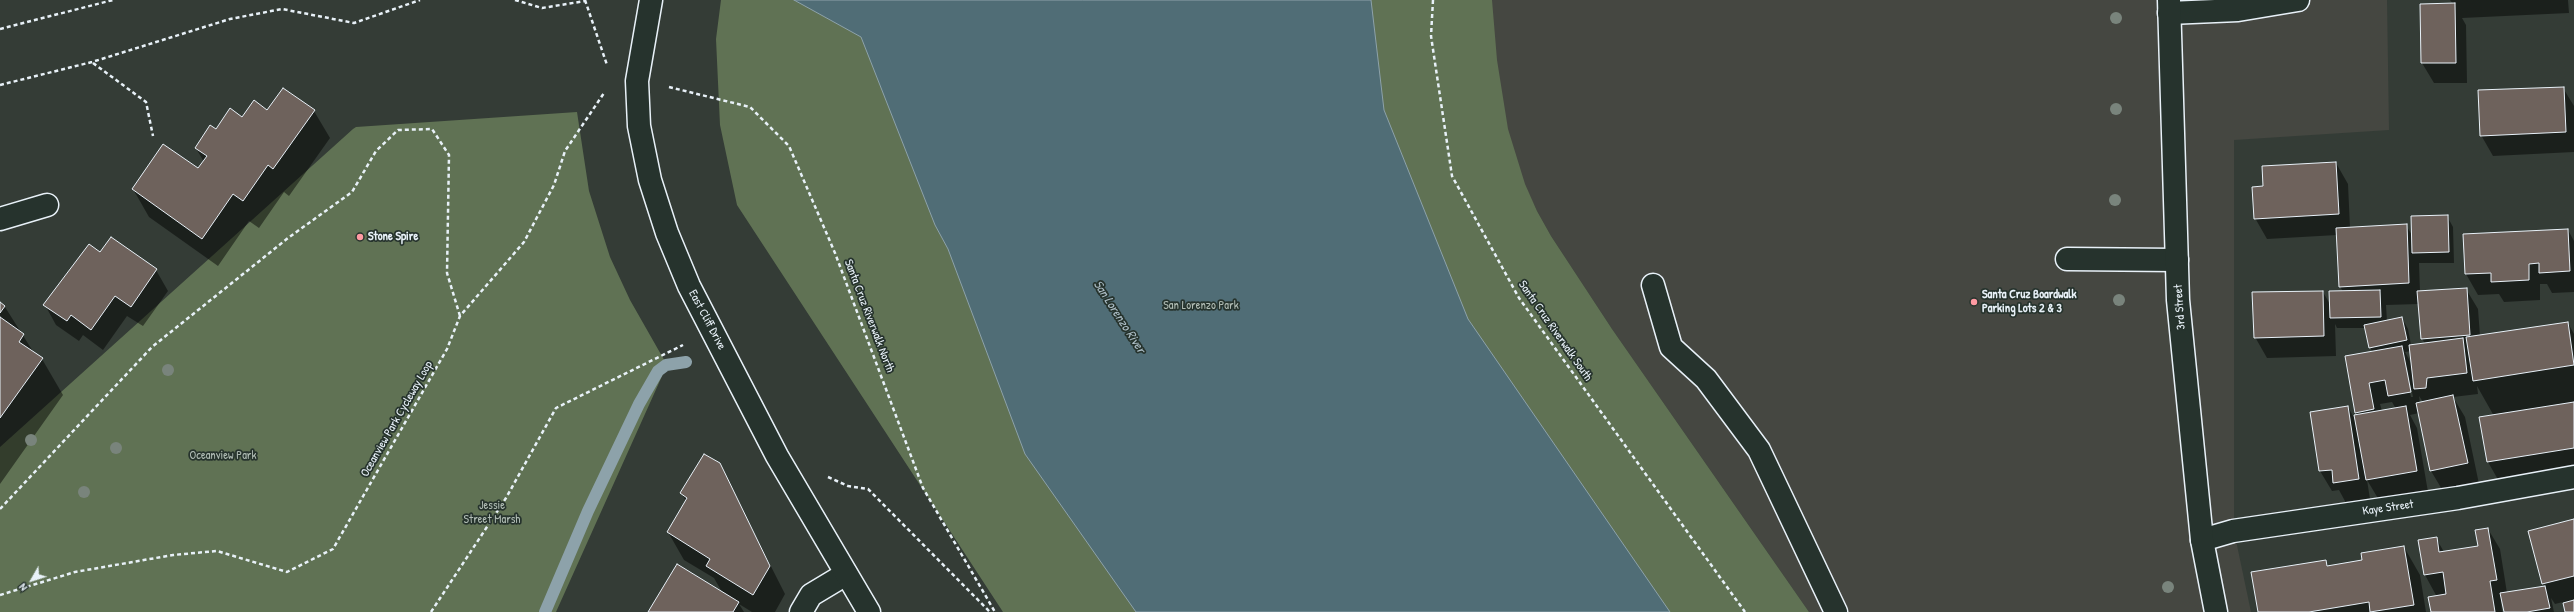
<!DOCTYPE html>
<html>
<head>
<meta charset="utf-8">
<style>
  body { margin:0 }
  #map { position:relative; width:2574px; height:612px; overflow:hidden; background:#343c36; font-family:"Patrick Hand",sans-serif }
  canvas { display:block }
  .north { position:absolute; left:12px; top:560px; width:40px; height:40px; -webkit-text-stroke:3px #26332d; paint-order:stroke; rotate:231deg; font-size:11px; font-weight:700; line-height:16px; text-align:center; color:#e8f1f8 }
  .north::after { content:''; display:block; margin:auto; width:14px; height:18px; background:#e8f1f8; clip-path:polygon(50% 0,100% 100%,50% 72%,0 100%) }
</style>
</head>
<body>
<div id="map">
<canvas width="2574" height="612"></canvas>
<div class="north">N</div>
</div>
<script>
const context = document.querySelector('canvas').getContext('2d');
context.lineJoin = 'round';
function fill(path, color) {
  context.fillStyle = color;
  context.fill(path, 'evenodd');
}
function poly(rows) {
  const path = new Path2D();
  for (const r of rows) {
    path.moveTo(r[0], r[1]);
    for (let i = 2; i < r.length; i += 2) path.lineTo(r[i], r[i + 1]);
  }
  return path;
}
function stroke(path, color, width, dash) {
  context.strokeStyle = color;
  context.lineWidth = width;
  context.lineCap = dash ? 'butt' : 'round';
  context.setLineDash(dash || []);
  context.stroke(path);
}
function drawText(font, color, halo, rows, align = 'center') {
  context.font = font + ' "Patrick Hand",sans-serif';
  context.lineWidth = 3.5;
  context.setLineDash([]);
  context.textBaseline = 'middle';
  context.strokeStyle = halo;
  context.fillStyle = color;
  for (const [text, x, y, turn = 0] of rows) {
    context.save();
    context.translate(x, y);
    context.rotate((+turn || 0) * Math.PI / 180);
    context.textAlign = isNaN(turn) ? turn : align;
    if (halo) context.strokeText(text, 0, 0);
    context.fillText(text, 0, 0);
    context.restore();
  }
}
fill(poly([
  [1491,0,2387,0,2389,130,2234,140,2234,531,2251,612,1809,612,1612,329,1551,236,1537,211,1524,184,1507,129,1496,60]
]), '#454741');
fill(poly([
  [721,0,1492,0,1497,60,1508,129,1525,184,1537,211,1551,236,1612,329,1809,612,1003,612,737,205,720,125,716,39],
  [577,112,589,191,610,257,630,300,667,365,556,612,0,612,0,447,353,129,356,127]
]), '#607254');
const water = poly([
  [794,0,1371,0,1384,110,1468,319,1670,612,1136,612,1025,454,948,249,935,225,861,37,794,0]
]);
fill(water, '#506d76');
stroke(water, '#8da2aa', 1);
fill(poly([
  [2450,0,2568,0,2569,13,2462,18,2466,25,2467,83,2434,83,2422,63,2453,4],
  [2563,88,2574,106,2574,152,2493,156,2481,135],
  [267,111,314,111,330,138,289,196,284,192,259,228,249,221,218,266,149,217,133,189,198,170,204,162,196,148,216,130,243,118],
  [2336,163,2348,184,2350,228,2406,225,2413,237,2447,216,2453,227,2454,263,2419,263,2420,292,2466,289,2478,309,2480,336,2568,323,2574,334,2574,488,2509,499,2488,462,2481,418,2494,416,2477,386,2478,394,2453,397,2465,417,2479,484,2443,491,2431,471,2419,413,2410,415,2417,428,2428,492,2379,500,2367,480,2370,499,2346,503,2339,490,2332,491,2320,471,2348,407,2357,423,2356,412,2372,352,2365,328,2337,328,2335,324,2336,356,2267,358,2255,337,2323,292,2331,306,2343,292,2340,286,2337,235,2267,239,2255,218,2264,187],
  [2419,304,2422,338,2425,344,2411,345,2408,329,2402,318,2387,321,2386,305],
  [2411,351,2412,365,2405,352],
  [2405,368,2407,368,2413,397,2411,397],
  [2419,396,2423,402,2420,403],
  [2392,402,2396,409,2382,411,2380,404],
  [2568,230,2574,241,2574,292,2552,293,2547,284,2540,284,2540,300,2504,302,2499,294,2478,295,2466,274,2464,235],
  [100,254,156,270,168,291,143,326,127,316,103,350,83,335,79,341,56,325,45,305],
  [0,303,5,307,34,353,42,359,63,395,0,484],
  [719,464,785,594,775,612,752,612,739,604,744,612,649,612,722,592,714,578,684,560,668,532,686,502,682,493],
  [2574,520,2574,612,2566,612,2563,602,2555,604,2551,598,2554,612,2505,612,2503,601,2501,601,2502,612,2432,612,2437,597,2425,575,2419,541,2436,538,2444,552,2479,547,2488,529,2500,549,2507,593,2545,587,2543,584],
  [2404,547,2420,575,2426,612,2259,612,2325,561,2329,567,2363,561]
]), '#0007');
stroke(poly([
  [545,612,588,511,639,404,658,371,666,365,686,362]
]), '#8da2aa', 12);
const building = poly([
  [2455,3,2456,63,2421,63,2420,4,2455,3],
  [2564,87,2566,132,2480,136,2478,90,2564,87],
  [283,88,315,110,273,169,268,165,243,201,233,194,202,239,132,189,163,144,198,168,207,156,195,148,210,125,216,129,230,108,242,117,254,100,267,110,283,88],
  [2336,162,2339,214,2254,219,2252,187,2263,186,2262,166,2336,162],
  [2448,215,2449,252,2412,253,2411,216,2448,215],
  [2407,224,2409,283,2339,287,2336,228,2407,224],
  [2568,229,2570,271,2539,273,2539,263,2529,264,2529,280,2491,282,2491,273,2465,274,2463,234,2568,229],
  [111,237,157,269,131,307,115,296,91,330,71,315,67,321,43,305,89,244,100,252,111,237],
  [2467,288,2470,335,2421,339,2417,291,2467,288],
  [2380,290,2381,317,2330,318,2329,291,2380,290],
  [2323,291,2324,336,2254,338,2252,292,2323,291],
  [0,302,5,306,0,313,0,302],
  [0,317,24,334,19,342,43,358,0,418,0,317],
  [2402,317,2407,340,2369,348,2364,325,2402,317],
  [2568,322,2574,365,2473,381,2466,337,2568,322],
  [2463,338,2467,373,2427,378,2426,388,2414,389,2409,345,2463,338],
  [2402,346,2411,392,2388,396,2385,380,2369,383,2374,409,2355,413,2345,356,2402,346],
  [2453,395,2468,463,2430,471,2416,403,2453,395],
  [2574,402,2574,448,2487,462,2479,417,2574,402],
  [2348,406,2359,479,2333,483,2332,470,2319,471,2310,412,2348,406],
  [2406,406,2417,471,2366,480,2354,415,2406,406],
  [704,454,720,463,770,566,753,595,706,566,710,559,667,532,687,498,680,493,704,454],
  [2574,519,2574,576,2542,584,2528,531,2574,519],
  [2488,528,2497,580,2490,581,2495,612,2431,612,2428,597,2446,594,2443,572,2424,575,2418,540,2437,537,2439,552,2478,546,2475,530,2488,528],
  [2404,546,2414,605,2370,612,2369,602,2309,612,2258,612,2251,572,2326,560,2327,566,2362,560,2361,553,2404,546],
  [677,564,739,602,733,612,648,612,677,564],
  [2545,586,2550,608,2527,612,2504,612,2500,593,2545,586],
  [2574,600,2574,612,2565,612,2563,603,2574,600]
]);
fill(building, '#6e625c');
stroke(building, '#e8f1f8', 1);
const service = poly([
  [2169,13,2238,10,2298,0],
  [0,219,47,205],
  [2067,259,2177,260],
  [1653,285,1671,347,1706,379,1759,450,1836,612]
]);
const minor = poly([
  [2202,540,2233,531,2458,498,2574,477],
  [801,612,811,595,846,574]
]);
const tertiary = poly([
  [2169,0,2178,300,2202,540,2216,612]
]);
const secondary = poly([
  [651,0,637,81,639,126,650,180,667,233,689,286,777,456,869,612]
]);
stroke(service, '#e8f1f8', 25);
stroke(minor, '#e8f1f8', 25);
stroke(tertiary, '#e8f1f8', 25);
stroke(secondary, '#e8f1f8', 25);
stroke(poly([
  [515,0,542,8,585,1],
  [585,0,607,65],
  [1433,0,1431,36,1452,176,1519,298,1745,612],
  [0,29,113,0],
  [93,63,146,102,153,136],
  [0,85,92,62,230,19,282,9,354,23,420,0],
  [669,87,750,107,789,146,835,253,923,488,995,612],
  [828,477,848,486,868,489,990,612],
  [0,509,152,347,288,238,352,192,376,151,398,130,432,129,449,155,447,273,460,316],
  [0,595,75,572,173,555,217,551,287,572,333,549,447,349,460,316,524,242,554,185,565,151,604,93],
  [431,612,506,498,556,408,683,345]
]), '#e8f1f8', 2.5, [4, 3]);
stroke(service, '#26332d', 22);
stroke(minor, '#26332d', 22);
stroke(tertiary, '#26332d', 22);
stroke(secondary, '#26332d', 22);
context.fillStyle = '#79847c';
for (const [x, y] of [
  [2116,18],
  [2116,109],
  [2115,200],
  [2119,300],
  [168,370],
  [31,440],
  [116,448],
  [84,492],
  [2168,587]
]) {
  context.beginPath();
  context.arc(x, y, 6, 0, 2 * Math.PI);
  context.fill();
}
for (const [x, y, r, color] of [
  [360,237,4,"#ff9aa2"],
  [1974,302,4,"#ff9aa2"]
]) {
  const dot = new Path2D();
  dot.arc(x, y, r, 0, 2 * Math.PI);
  context.fillStyle = color;
  context.fill(dot);
  stroke(dot, '#26332d', 1.5);
}
drawText('bold 12px', '#e8f1f8', '#26332d', [
  ["Stone Spire",368,237],
  ["Santa Cruz Boardwalk",1982,295],
  ["Parking Lots 2 & 3",1982,309]
], 'left');
drawText('12px', '#b2beb6', '#26332d', [
  ["San Lorenzo Park",1201,306],
  ["Oceanview Park",223,456],
  ["Jessie",492,506],
  ["Street Marsh",492,520]
]);
drawText('12px', '#e8f1f8', '#26332d', [
  ["3rd Street",2180,307,-94],
  ["Santa Cruz Riverwalk North",869,316,69],
  ["East Cliff Drive",707,320,62],
  ["Santa Cruz Riverwalk South",1555,331,55],
  ["Oceanview Park Cycleway Loop",397,419,-60],
  ["Kaye Street",2388,508,-8]
]);
drawText('italic 13px', '#abbcc4', '#26332d', [
  ["San Lorenzo River",1119,317,57]
]);
</script>
</body>
</html>
